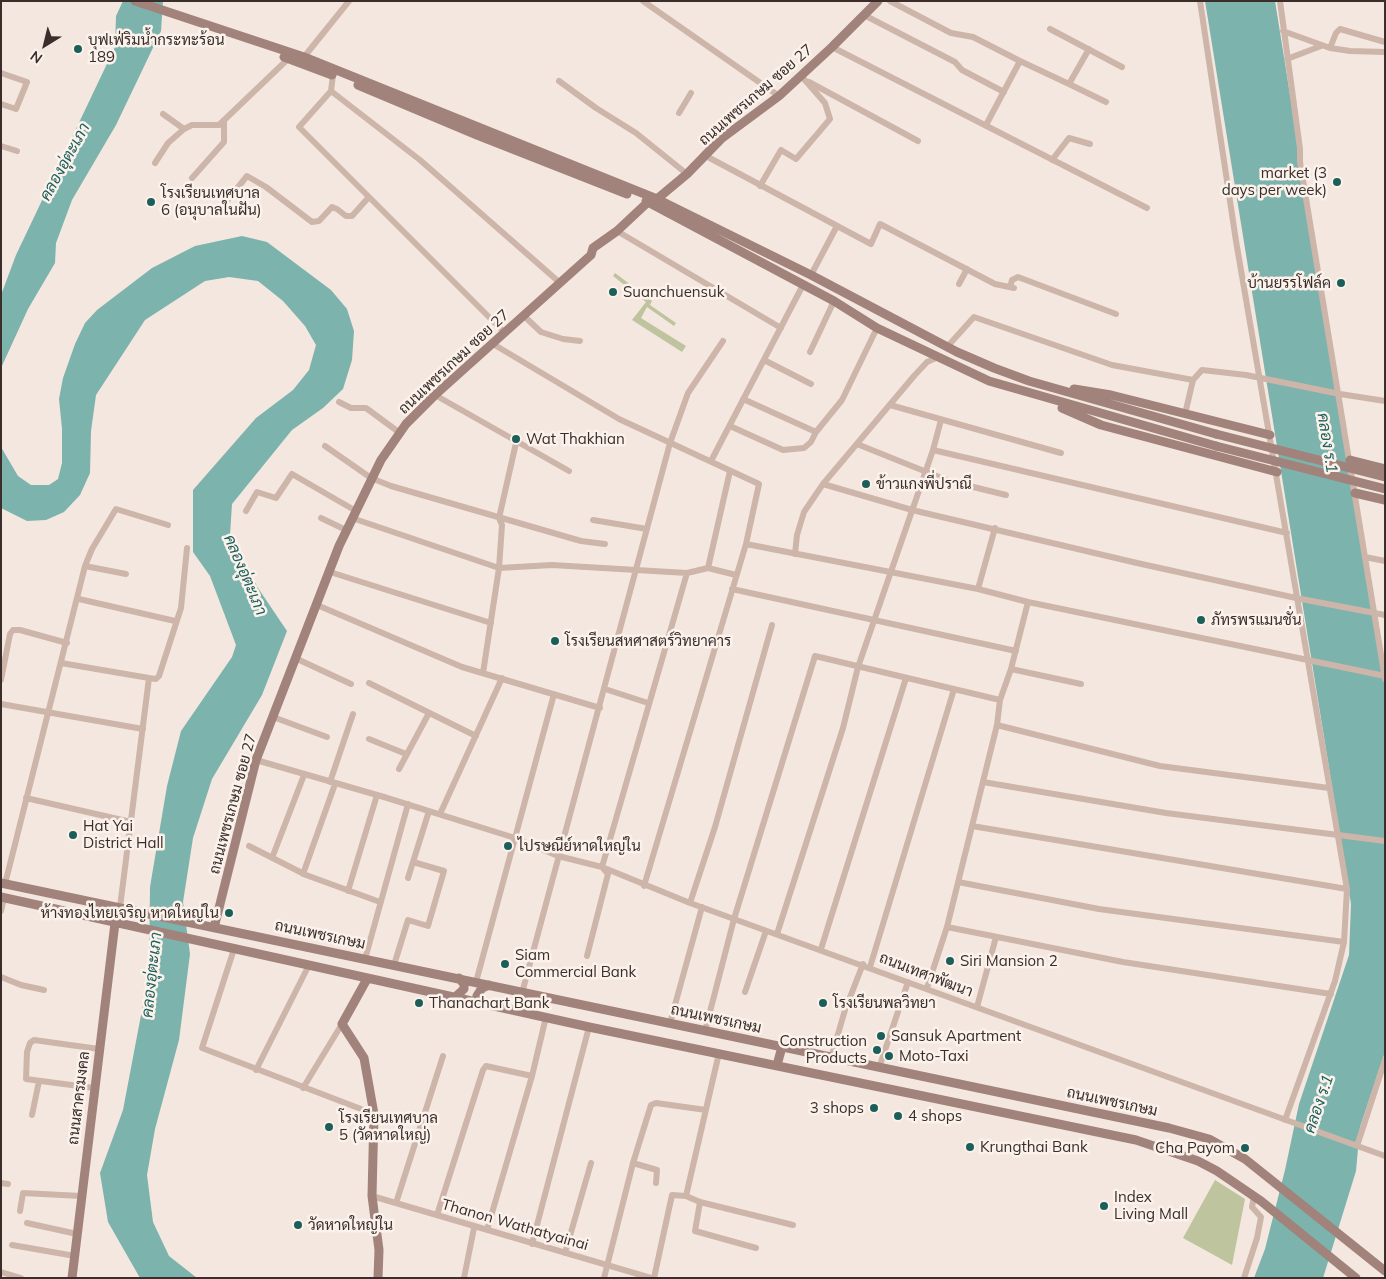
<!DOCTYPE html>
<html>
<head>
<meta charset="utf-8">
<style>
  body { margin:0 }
  #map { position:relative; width:1386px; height:1279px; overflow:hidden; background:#f4e7df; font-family:Mulish,sans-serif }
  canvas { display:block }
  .frame { position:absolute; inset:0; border:2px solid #3a2d2a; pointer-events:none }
  .north { position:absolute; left:20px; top:20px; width:50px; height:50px; -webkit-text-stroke:4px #fbf2ec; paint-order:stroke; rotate:216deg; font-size:14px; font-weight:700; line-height:20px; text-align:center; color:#3a2d2a }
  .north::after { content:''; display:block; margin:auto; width:18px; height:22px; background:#3a2d2a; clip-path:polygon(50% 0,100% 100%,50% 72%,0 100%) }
</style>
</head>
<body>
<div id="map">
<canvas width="1386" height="1279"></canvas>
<div class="frame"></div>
<div class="north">N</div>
</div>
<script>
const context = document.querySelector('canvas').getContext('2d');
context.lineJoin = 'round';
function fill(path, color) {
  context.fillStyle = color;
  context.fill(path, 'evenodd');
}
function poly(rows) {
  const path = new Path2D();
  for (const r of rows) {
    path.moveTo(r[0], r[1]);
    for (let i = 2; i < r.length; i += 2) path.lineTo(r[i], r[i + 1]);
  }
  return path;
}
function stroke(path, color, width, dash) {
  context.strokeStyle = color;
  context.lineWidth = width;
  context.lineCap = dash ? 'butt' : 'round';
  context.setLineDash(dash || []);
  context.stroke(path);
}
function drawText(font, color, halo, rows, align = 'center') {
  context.font = font + ' Mulish,Sarabun,sans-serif';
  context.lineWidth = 5;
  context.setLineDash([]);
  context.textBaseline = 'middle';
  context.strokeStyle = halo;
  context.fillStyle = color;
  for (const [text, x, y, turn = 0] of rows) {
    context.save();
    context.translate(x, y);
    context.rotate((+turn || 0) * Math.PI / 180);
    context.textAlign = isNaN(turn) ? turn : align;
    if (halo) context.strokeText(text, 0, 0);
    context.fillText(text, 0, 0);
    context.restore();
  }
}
fill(poly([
  [615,273,652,301,650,305,676,323,674,326,647,307,641,318,686,346,682,352,632,320,646,302,613,276],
  [1215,1180,1245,1199,1232,1265,1183,1238]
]), '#bdc49e');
fill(poly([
  [123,1,163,1,161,31,116,125,72,200,56,243,55,263,28,309,1,368,1,295,16,255,115,47,116,16],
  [1205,1,1275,1,1385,688,1385,1052,1360,1127,1356,1171,1323,1278,1254,1278,1265,1249,1285,1170,1299,1104,1349,955,1351,904],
  [242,236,267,242,331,290,347,309,354,331,352,360,343,389,323,408,292,430,232,504,230,535,258,588,287,631,262,695,212,779,193,838,183,902,190,954,179,1040,155,1129,147,1175,153,1222,169,1256,197,1278,140,1278,108,1222,100,1173,123,1110,149,973,150,887,167,786,181,731,232,657,236,645,210,576,193,552,193,490,256,418,293,390,309,370,316,345,305,326,283,301,258,281,229,277,205,281,145,320,96,395,91,431,90,473,80,495,64,512,46,520,27,521,1,508,1,447,18,476,31,485,49,485,58,479,62,463,62,429,59,399,63,378,75,344,85,323,97,310,152,268,195,246]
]), '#7cb3ad');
stroke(poly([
  [643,1,779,96],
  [890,1,951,33,973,37,1020,61],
  [1200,1,1236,241,1347,889,1344,942,1335,981,1285,1120],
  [1280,1,1300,149,1300,162,1385,679],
  [864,15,955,62,962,70,1004,92],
  [1050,29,1122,67],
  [1283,31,1330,48,1336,33,1340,29,1385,42],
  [832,47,1147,208],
  [1330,48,1350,51,1385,52],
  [304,57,349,1],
  [1287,59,1321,46],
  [1,73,27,82,16,109,1,104],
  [333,75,331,91,420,160,559,282],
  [559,81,596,108,636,133,687,174],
  [809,82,918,141],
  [1069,84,1106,102],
  [331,91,299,127,505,333],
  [679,113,691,93],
  [163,114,184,129],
  [986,125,1020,61,1069,84,1089,49],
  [1,146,17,151],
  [706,156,871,244,880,224,995,284,1014,288],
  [1052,160,1069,138,1090,144],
  [155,163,168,143,184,129,192,125,219,125,289,58],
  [192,178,224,142,224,120],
  [760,186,781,150,796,159,830,119,825,103,803,78],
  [226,202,247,176,266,187,312,222,319,221,332,207,337,209,346,216,352,216,368,198],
  [617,231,781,328],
  [811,275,837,226],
  [959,284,967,269],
  [1010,287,1012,280,1018,277,1116,314],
  [524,316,541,332,563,339,580,341],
  [493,344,619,419,759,484,746,544,644,886],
  [947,347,974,317,1112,365,1193,380],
  [810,352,834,301],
  [764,360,811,384],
  [435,395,569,471],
  [743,399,816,432,842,400,877,328],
  [339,402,351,408,366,408,400,433],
  [890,405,1061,453],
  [1185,414,1193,380,1202,370,1246,375,1340,394,1385,401],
  [730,426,783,450,804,448,811,442,816,432],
  [857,444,949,481,1006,495],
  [325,446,371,478,391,486,581,541,605,544],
  [933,450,1287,533],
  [711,461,803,285],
  [823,484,912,510,1137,563,1296,598,1385,615],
  [246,511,257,492,276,498,292,474,356,511],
  [321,518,346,530],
  [352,518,499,568,552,565,687,573,708,568,736,575],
  [593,520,647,529],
  [746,544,978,589,1028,602,1385,676],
  [795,554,797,535,804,512,823,484,914,376,927,362,938,357],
  [1365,557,1385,561],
  [85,566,126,574],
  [708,568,730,471],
  [330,572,491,623],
  [732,589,1016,651],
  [978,589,995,528],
  [79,599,175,621],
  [317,605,462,667,600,708],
  [295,658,351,684],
  [61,663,149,678,120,907],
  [1011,669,1081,684],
  [483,673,499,568,502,525,499,518,516,443],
  [149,678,156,679,159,676,181,608,187,548],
  [1,680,10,634,13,630,20,630,67,643],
  [369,683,476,736],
  [605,689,648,703],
  [1,704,143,729],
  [273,717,327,737],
  [997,725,1160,766,1329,788],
  [369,739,406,754],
  [256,760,384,797,515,838,558,856,602,867,690,903,1385,1156],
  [399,769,429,713],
  [330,782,353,714],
  [983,782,1166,813,1385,841],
  [26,798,131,822],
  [440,814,502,678],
  [972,826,1347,889],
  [249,846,306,875,380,902],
  [272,858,304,775],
  [303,874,335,784],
  [408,878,429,811],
  [958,882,1099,909,1344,942],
  [5,884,85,566,92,549,116,509,168,525],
  [348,891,377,795],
  [690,903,715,827,772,625],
  [1,911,4,898],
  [947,927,1123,962,1331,994],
  [777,934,843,728,858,667,933,450,941,420],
  [234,949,202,1048,374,1114],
  [821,949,906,678],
  [587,956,608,874,602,867,687,573],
  [365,959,408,804],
  [394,965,408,920,428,926,444,871,413,862],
  [870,967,954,689],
  [1,977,21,985,44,990],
  [476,982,554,694],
  [927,988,947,927,997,725,1000,700,1011,669,1028,602],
  [745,992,766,931],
  [522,993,670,443,688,393,723,341],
  [977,1007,996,937],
  [670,1023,702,907],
  [705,1031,734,919,815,656,1000,700],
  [831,1058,845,1010,863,964],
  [879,1068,908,982],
  [256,1070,309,965],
  [94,1088,26,1079,27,1052,30,1043,34,1040,99,1049],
  [303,1088,342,1024],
  [32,1115,39,1081],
  [1357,1146,1385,1060],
  [633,1163,657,1170,656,1183],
  [1,1183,8,1184],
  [372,1196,651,1278],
  [686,1196,719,1053],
  [700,1202,695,1231,756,1248],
  [396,1203,443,1056],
  [20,1211,23,1193,81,1196],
  [437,1215,483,1070,486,1066,532,1076],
  [27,1223,77,1234],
  [487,1230,532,1076,546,1017],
  [532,1244,589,1027],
  [12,1245,75,1256],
  [565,1253,591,1163],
  [1,1272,21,1278],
  [464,1278,474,1228],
  [604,1278,633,1163,651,1105,656,1103,706,1110],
  [654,1278,672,1195,686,1196,700,1202,793,1225],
  [1244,1278,1257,1238,1261,1217,1252,1207,1254,1196]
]), '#cdb5aa', 6);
stroke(poly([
  [135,1,304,57,657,199,811,275,957,352,994,368,1029,381,1216,434],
  [284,57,332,75],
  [358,85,477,135,627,194],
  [646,201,834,301,877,328,989,381,1216,446],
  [1074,389,1111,395,1270,435],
  [1062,408,1101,425,1277,472],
  [1350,460,1385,469],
  [1355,493,1385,500],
  [1,883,1169,1128,1209,1139,1245,1159,1385,1271],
  [1,897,589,1027,1136,1140,1198,1161,1217,1171,1261,1201,1356,1278],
  [214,928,256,760,339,546,381,460,406,424,435,395,591,255,593,248,617,231,648,202,657,199,687,174,721,139,779,96,832,47,878,1],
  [367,979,342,1024,364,1058,374,1114,372,1196,379,1250,378,1278],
  [454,998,464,989,464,984,459,978],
  [483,1004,477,996,482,988,489,985],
  [777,1065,782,1047],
  [72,1278,115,923]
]), '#a1837b', 9);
stroke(poly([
  [1216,434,1385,477],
  [1216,446,1385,489]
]), '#a1837b', 9);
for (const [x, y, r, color] of [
  [78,49,5,"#1c5f5a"],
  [1337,182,5,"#1c5f5a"],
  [151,202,5,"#1c5f5a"],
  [1341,283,5,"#1c5f5a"],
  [613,292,5,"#1c5f5a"],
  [516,439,5,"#1c5f5a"],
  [866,484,5,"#1c5f5a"],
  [1201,620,5,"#1c5f5a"],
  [555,641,5,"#1c5f5a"],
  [73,835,5,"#1c5f5a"],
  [508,846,5,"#1c5f5a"],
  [229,913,5,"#1c5f5a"],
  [950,961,5,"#1c5f5a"],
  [505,964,5,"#1c5f5a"],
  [419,1003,5,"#1c5f5a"],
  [823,1003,5,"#1c5f5a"],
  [881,1036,5,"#1c5f5a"],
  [877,1050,5,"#1c5f5a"],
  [889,1056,5,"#1c5f5a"],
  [874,1108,5,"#1c5f5a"],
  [898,1116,5,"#1c5f5a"],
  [329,1127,5,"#1c5f5a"],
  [970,1147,5,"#1c5f5a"],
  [1245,1148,5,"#1c5f5a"],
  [1104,1206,5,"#1c5f5a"],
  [298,1225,5,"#1c5f5a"]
]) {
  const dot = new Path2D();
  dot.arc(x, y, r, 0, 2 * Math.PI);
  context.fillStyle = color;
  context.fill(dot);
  stroke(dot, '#fbf2ec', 2);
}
drawText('15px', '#3a2d2a', '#fbf2ec', [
  ["บุฟเฟ่ริมน้ำกระทะร้อน",88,40],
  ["189",88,57],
  ["market (3",1327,173,"right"],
  ["days per week)",1327,190,"right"],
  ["โรงเรียนเทศบาล",161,193],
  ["6 (อนุบาลในฝัน)",161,210],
  ["บ้านยรรโฟล์ค",1331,283,"right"],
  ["Suanchuensuk",623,292],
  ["Wat Thakhian",526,439],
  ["ข้าวแกงพี่ปราณี",876,484],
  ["ภัทรพรแมนชั่น",1211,620],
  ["โรงเรียนสหศาสตร์วิทยาคาร",565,641],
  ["Hat Yai",83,826],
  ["District Hall",83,843],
  ["ไปรษณีย์หาดใหญ่ใน",518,846],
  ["ห้างทองไทยเจริญ หาดใหญ่ใน",219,913,"right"],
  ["Siam",515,955],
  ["Commercial Bank",515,972],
  ["Siri Mansion 2",960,961],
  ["Thanachart Bank",429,1003],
  ["โรงเรียนพลวิทยา",833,1003],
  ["Sansuk Apartment",891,1036],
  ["Construction",867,1041,"right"],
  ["Products",867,1058,"right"],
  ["Moto-Taxi",899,1056],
  ["3 shops",864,1108,"right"],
  ["4 shops",908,1116],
  ["โรงเรียนเทศบาล",339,1118],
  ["5 (วัดหาดใหญ่)",339,1135],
  ["Krungthai Bank",980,1147],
  ["Cha Payom",1235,1148,"right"],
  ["Index",1114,1197],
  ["Living Mall",1114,1214],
  ["วัดหาดใหญ่ใน",308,1225]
], 'left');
drawText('15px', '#3a2d2a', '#fbf2ec', [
  ["ถนนเพชรเกษม ซอย 27",756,95,-41],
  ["ถนนเพชรเกษม ซอย 27",454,362,-43],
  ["ถนนเพชรเกษม ซอย 27",233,804,-75],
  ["ถนนเพชรเกษม",320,935,12],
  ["ถนนเทศาพัฒนา",926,975,21],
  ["ถนนเพชรเกษม",716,1019,12],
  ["ถนนสาครมงคล",79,1098,-83],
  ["ถนนเพชรเกษม",1112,1102,12],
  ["Thanon Wathatyainai",515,1225,16]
]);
drawText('italic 16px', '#1c5f5a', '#fbf2ec', [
  ["คลองอุ่ตะเภา",65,162,-61],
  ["คลอง ร.1",1327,443,81],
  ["คลองอุ่ตะเภา",245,575,67],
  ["คลองอุ่ตะเภา",152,975,-84],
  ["คลอง ร.1",1319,1104,-71]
]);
</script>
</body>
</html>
